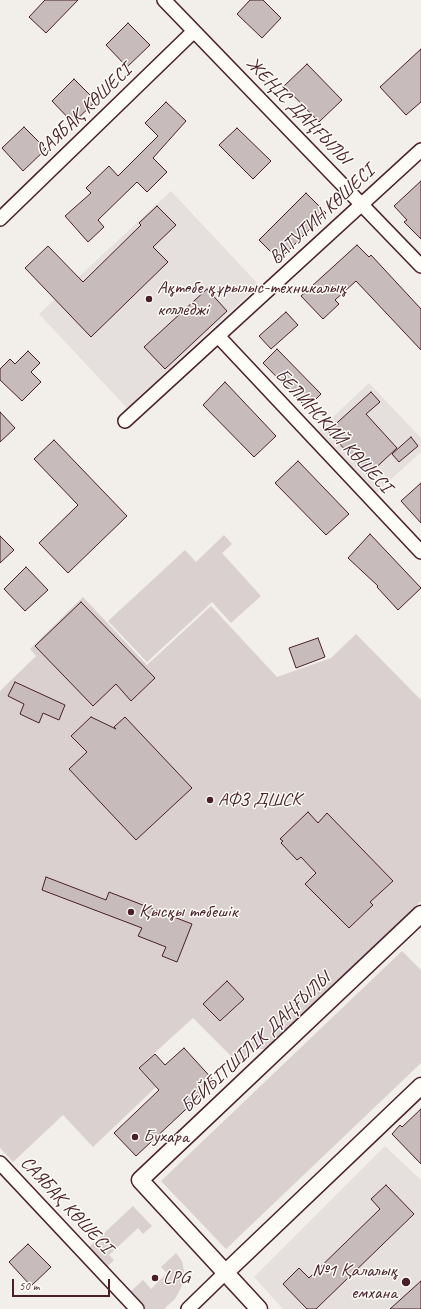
<!DOCTYPE html>
<html>
<head>
<meta charset="utf-8">
<style>
  body { margin:0 }
  #map { position:relative; width:421px; height:1309px; overflow:hidden; background:#f2efeb; font-family:Caveat,sans-serif }
  canvas { display:block }
  .scale { position:absolute; left:12px; top:1279px; width:98px; height:18px; box-sizing:border-box; border:2px solid #4a1f2b; border-top:0; padding-left:5px; font-size:12px; line-height:14px; white-space:nowrap; color:#4a1f2b; -webkit-text-stroke:3px #fdfcf7; paint-order:stroke }
</style>
</head>
<body>
<div id="map">
<canvas width="421" height="1309"></canvas>
<div class="scale">50 m</div>
</div>
<script>
const context = document.querySelector('canvas').getContext('2d');
context.lineJoin = 'round';
function fill(path, color) {
  context.fillStyle = color;
  context.fill(path, 'evenodd');
}
function poly(rows) {
  const path = new Path2D();
  for (const r of rows) {
    path.moveTo(r[0], r[1]);
    for (let i = 2; i < r.length; i += 2) path.lineTo(r[i], r[i + 1]);
  }
  return path;
}
function stroke(path, color, width, dash) {
  context.strokeStyle = color;
  context.lineWidth = width;
  context.lineCap = dash ? 'butt' : 'round';
  context.setLineDash(dash || []);
  context.stroke(path);
}
function drawText(font, color, halo, rows, align = 'center') {
  context.font = font + ' Caveat,sans-serif';
  context.lineWidth = 3;
  context.setLineDash([]);
  context.textBaseline = 'middle';
  context.strokeStyle = halo;
  context.fillStyle = color;
  for (const [text, x, y, turn = 0] of rows) {
    context.save();
    context.translate(x, y);
    context.rotate((+turn || 0) * Math.PI / 180);
    context.textAlign = isNaN(turn) ? turn : align;
    if (halo) context.strokeText(text, 0, 0);
    context.fillText(text, 0, 0);
    context.restore();
  }
}
fill(poly([
  [171,191,259,285,127,408,39,314],
  [369,383,421,438,421,452,375,494,317,432],
  [385,1146,421,1180,421,1309,283,1309,254,1277]
]), '#e5dfdd');
fill(poly([
  [224,535,232,544,222,553,261,596,231,623,212,602,147,662,108,621,185,550,196,562],
  [83,597,147,665,211,606,277,677,331,658,356,634,421,700,421,901,267,1049,256,1049,239,1064,193,1018,138,1068,156,1087,93,1147,63,1115,13,1162,0,1148,0,691,36,656,30,649],
  [402,951,421,970,421,1063,226,1249,161,1181],
  [133,1206,152,1226,143,1234,138,1228,109,1255,114,1260,107,1267,88,1248],
  [176,1253,182,1261,184,1271,183,1284,175,1299,164,1309,146,1309,130,1292,143,1280,151,1289,167,1273,161,1267]
]), '#d9d0cf');
const building = poly([
  [45,0,78,0,46,33,29,17,45,0],
  [250,0,263,0,281,18,262,38,237,14,250,0],
  [128,23,150,45,127,67,106,45,128,23],
  [421,49,421,102,406,115,380,87,421,49],
  [307,64,342,100,319,122,284,86,307,64],
  [74,79,96,101,73,123,52,101,74,79],
  [166,102,186,121,153,158,167,172,147,192,137,182,98,220,104,227,88,242,65,216,91,193,86,188,109,166,118,176,158,136,145,123,166,102],
  [24,127,46,149,23,171,2,148,24,127],
  [237,128,271,161,253,179,219,145,237,128],
  [421,181,421,239,404,222,407,220,394,206,421,181],
  [306,193,326,213,279,260,259,240,306,193],
  [157,206,176,225,153,247,168,262,91,337,25,268,48,246,83,282,141,225,139,223,157,206],
  [357,245,369,257,371,255,421,309,421,350,356,281,335,300,339,304,323,319,301,296,357,245],
  [207,289,227,311,165,369,144,347,207,289],
  [286,312,298,325,271,349,259,336,286,312],
  [277,349,321,394,307,408,263,363,277,349],
  [28,351,40,363,31,372,41,382,22,401,0,380,0,369,10,359,15,364,28,351],
  [225,382,276,436,254,457,203,405,225,382],
  [371,392,380,402,366,414,397,448,368,475,328,431,371,392],
  [0,412,15,428,0,442,0,412],
  [411,437,418,446,399,462,392,454,411,437],
  [54,440,127,516,68,573,39,543,78,505,34,459,54,440],
  [298,461,349,514,326,535,275,483,298,461],
  [421,483,421,523,401,501,421,483],
  [370,534,421,588,398,610,377,587,378,586,348,558,370,534],
  [0,536,14,550,0,563,0,536],
  [26,567,48,590,25,611,4,589,26,567],
  [81,602,155,678,131,701,116,684,93,706,35,646,81,602],
  [318,638,325,657,296,668,289,648,318,638],
  [15,682,65,705,59,720,43,713,39,723,20,714,24,704,8,696,15,682],
  [91,717,116,729,114,727,125,717,192,788,136,840,69,769,87,752,71,736,91,717],
  [308,812,318,823,327,813,393,881,370,902,373,905,349,928,305,884,316,873,301,857,297,860,281,843,283,841,280,839,308,812],
  [46,877,106,900,109,892,192,924,177,962,162,956,166,947,138,936,142,928,42,890,46,877],
  [227,981,244,999,220,1021,203,1004,227,981],
  [184,1048,215,1082,136,1156,114,1133,159,1090,139,1068,155,1054,165,1065,184,1048],
  [421,1109,421,1164,392,1134,400,1125,402,1127,421,1109],
  [386,1185,414,1214,316,1309,307,1309,283,1284,299,1268,309,1278,380,1209,371,1199,386,1185],
  [28,1244,51,1267,31,1286,9,1262,28,1244],
  [421,1281,421,1309,390,1309,421,1281]
]);
fill(building, '#c8bbbb');
stroke(building, '#4a1f2b', 1);
const minor = poly([
  [164,0,421,266],
  [0,219,194,31],
  [218,336,421,552],
  [125,421,421,150],
  [0,1163,137,1309],
  [188,1309,225,1273]
]);
const major = poly([
  [225,1273,421,1086],
  [259,1309,140,1180,421,914]
]);
stroke(minor, '#4a1f2b', 16);
stroke(major, '#4a1f2b', 19);
stroke(minor, '#fdfcf7', 13);
stroke(major, '#fdfcf7', 16);
for (const [x, y, r, color] of [
  [149,299,4,"#4a1f2b"],
  [210,800,4,"#4a1f2b"],
  [131,912,4,"#4a1f2b"],
  [135,1137,4,"#4a1f2b"],
  [155,1278,4,"#4a1f2b"],
  [406,1282,5,"#4a1f2b"]
]) {
  const dot = new Path2D();
  dot.arc(x, y, r, 0, 2 * Math.PI);
  context.fillStyle = color;
  context.fill(dot);
  stroke(dot, '#fdfcf7', 1.5);
}
drawText('19px', '#4a1f2b', '#fdfcf7', [
  ["САЯБАҚ КӨШЕСІ",84,111,-44],
  ["ЖЕҢІС ДАҢҒЫЛЫ",298,111,46],
  ["ВАТУТИН КӨШЕСІ",322,215,-43],
  ["БЕЛИНСКИЙ КӨШЕСІ",333,431,47],
  ["БЕЙБІТШІЛІК ДАҢҒЫЛЫ",256,1043,-43],
  ["САЯБАҚ КӨШЕСІ",66,1205,47]
]);
drawText('19px', '#4a1f2b', '#fdfcf7', [
  ["Ақтөбе құрылыс-техникалық",157,288],
  ["колледжі",157,310],
  ["АФЗ ДШСК",218,800],
  ["Қысқы төбешік",139,912],
  ["Бухара",143,1137],
  ["№1 Қалалық",397,1271,"right"],
  ["емхана",397,1293,"right"],
  ["LPG",163,1278]
], 'left');
</script>
</body>
</html>
